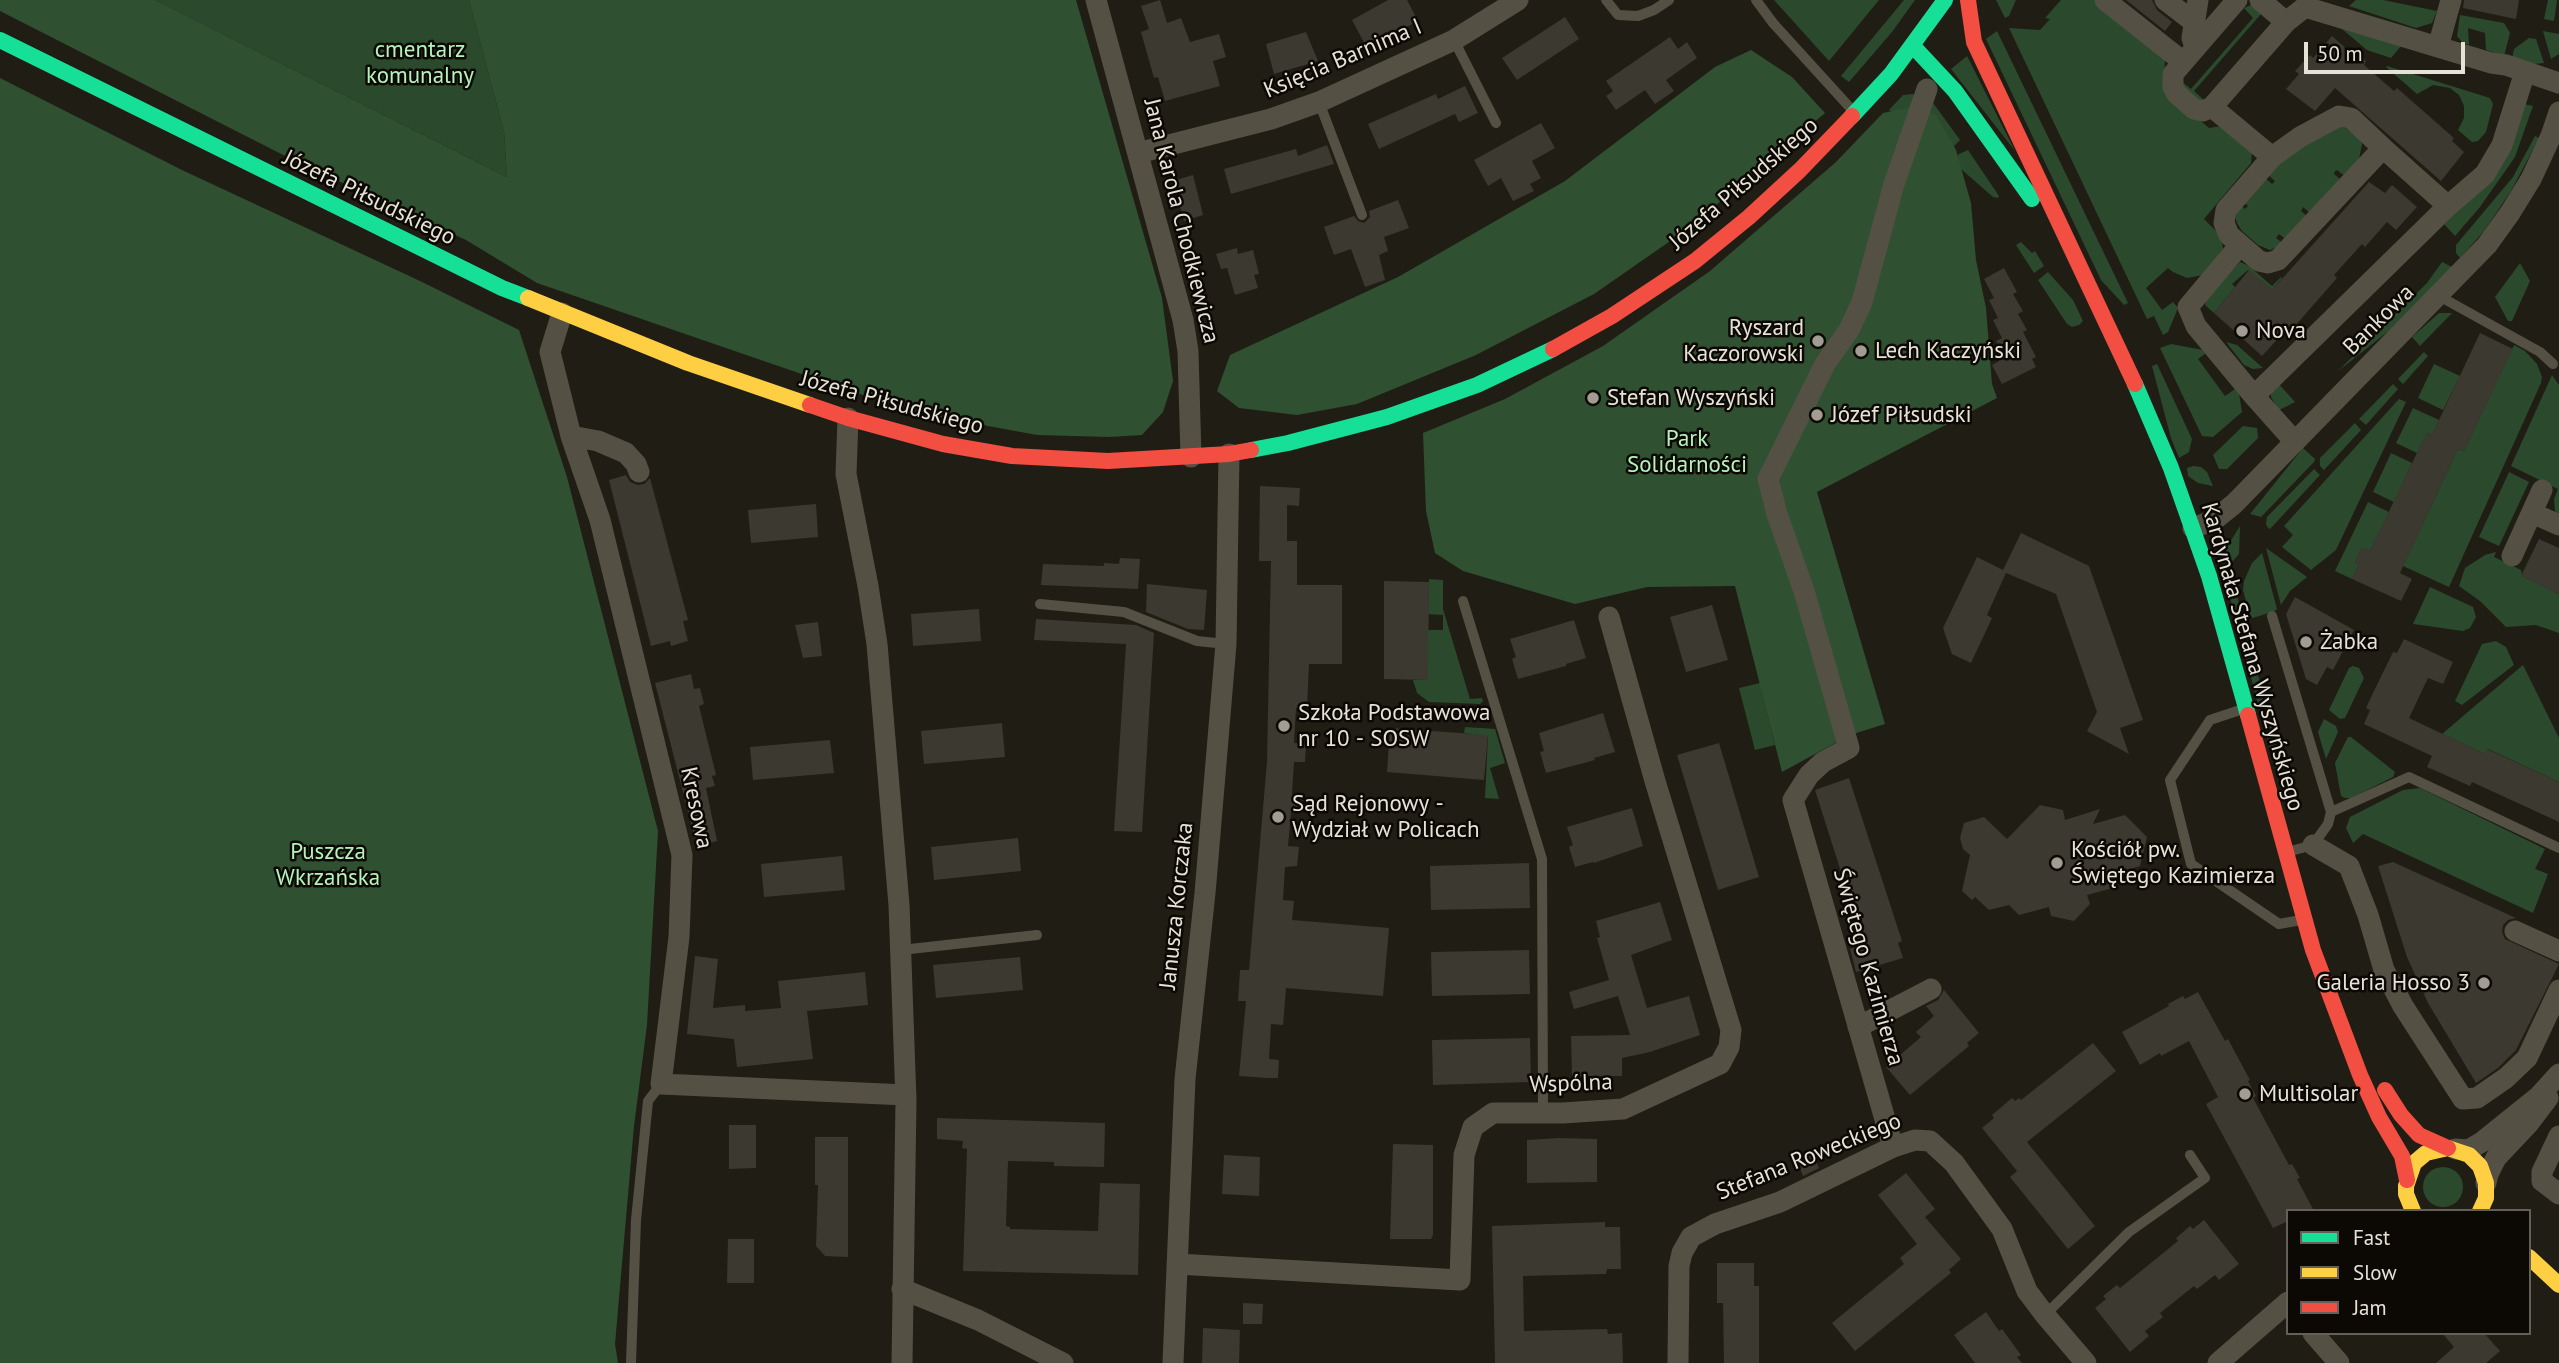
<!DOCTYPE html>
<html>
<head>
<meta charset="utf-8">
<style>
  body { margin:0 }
  #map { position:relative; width:2559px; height:1363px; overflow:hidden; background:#201d14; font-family:"PT Sans",sans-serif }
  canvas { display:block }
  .legend { position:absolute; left:2286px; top:1209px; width:245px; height:126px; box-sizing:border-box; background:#0c0904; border:2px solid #646059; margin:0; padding:9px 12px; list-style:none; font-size:21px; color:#e7e2d8 }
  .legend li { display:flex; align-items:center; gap:14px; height:35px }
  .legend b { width:35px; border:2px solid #646059 }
  .scale { position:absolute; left:2304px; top:42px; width:161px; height:32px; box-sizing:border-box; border:4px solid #e7e2d8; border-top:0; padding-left:9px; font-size:21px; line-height:24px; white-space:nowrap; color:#e7e2d8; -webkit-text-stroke:5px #0c0904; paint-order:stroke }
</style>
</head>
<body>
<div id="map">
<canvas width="2559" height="1363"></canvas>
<ul class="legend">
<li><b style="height:9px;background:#16e098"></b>Fast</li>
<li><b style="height:9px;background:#ffcf43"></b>Slow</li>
<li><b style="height:9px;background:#f24e42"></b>Jam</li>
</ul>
<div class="scale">50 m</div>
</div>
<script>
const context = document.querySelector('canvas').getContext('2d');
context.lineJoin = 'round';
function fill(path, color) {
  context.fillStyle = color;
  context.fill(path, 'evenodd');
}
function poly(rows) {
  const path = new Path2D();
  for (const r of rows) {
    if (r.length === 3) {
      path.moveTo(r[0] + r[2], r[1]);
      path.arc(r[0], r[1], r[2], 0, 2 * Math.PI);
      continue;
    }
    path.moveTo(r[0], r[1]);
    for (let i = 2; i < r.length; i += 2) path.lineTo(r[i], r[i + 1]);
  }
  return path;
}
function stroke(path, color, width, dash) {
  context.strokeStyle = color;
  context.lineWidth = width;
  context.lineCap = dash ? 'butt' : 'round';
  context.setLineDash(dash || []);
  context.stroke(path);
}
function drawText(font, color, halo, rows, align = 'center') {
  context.font = font + ' "PT Sans",sans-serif';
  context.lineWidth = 5;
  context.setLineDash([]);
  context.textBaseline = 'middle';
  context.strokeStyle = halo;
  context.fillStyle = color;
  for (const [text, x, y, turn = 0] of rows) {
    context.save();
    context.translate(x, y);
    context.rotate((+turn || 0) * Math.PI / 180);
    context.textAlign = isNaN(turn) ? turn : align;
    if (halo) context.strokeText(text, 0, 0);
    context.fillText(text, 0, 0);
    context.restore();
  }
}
fill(poly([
  [155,0,469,0,504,132,507,177],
  [1774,0,1879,0,1829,61],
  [1904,0,1915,0,1892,32,1849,82,1841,76],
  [1996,0,2016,0,2009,16,2005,18],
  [2061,0,2096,0,2165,60,2164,79,2172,97,2209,128,2222,126,2252,150,2251,163,2204,219,2221,236,2223,249,2203,275,2187,278,2173,272,2168,268,2146,288,2162,310,2173,302,2178,308,2168,332,2163,335,2154,316,2147,319,2009,28,2040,30,2050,19,2045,18],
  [2356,0,2383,0,2437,11,2432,23,2416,28,2349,6],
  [2548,0,2557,0,2554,21,2544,19],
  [2251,5,2261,14,2194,91,2204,100,2194,101,2181,81,2191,89,2253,18,2244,8],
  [2460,15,2504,23,2510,33,2504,56,2486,50,2485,33,2468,28,2469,45,2462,42,2457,36],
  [2344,26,2402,45,2391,58,2367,50,2342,29],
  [1997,31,2128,303,2124,305,2101,280,1986,39],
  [2543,31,2559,34,2559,54,2551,59],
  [2529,38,2536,39,2544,63,2534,64,2512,59,2514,49],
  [1967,56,2015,151,1951,69],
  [2387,66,2490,98,2493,104,2486,132,2478,141,2472,142,2458,130,2464,118,2464,106,2459,95,2450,88,2433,85,2417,94,2386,67],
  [1913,94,1916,96,1908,125,1889,110,1903,95],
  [1931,100,1960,140,1952,148,1943,153,1927,105],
  [2524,104,2533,106,2515,157,2480,207,2455,236,2444,224,2498,172,2505,159],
  [2343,126,2360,139,2362,144,2359,159,2345,176,2337,170,2335,171,2334,174,2341,180,2311,214,2303,207,2301,211,2308,217,2287,240,2279,234,2276,238,2284,244,2270,250,2258,245,2242,231,2237,223,2235,216,2240,204,2245,209,2248,206,2243,201,2264,177,2272,184,2275,181,2267,174,2275,166,2332,127],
  [2535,136,2539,138,2511,191,2484,231,2460,258,2456,253,2456,245,2513,177],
  [1968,150,1999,196,1998,198,1993,197,1953,162,1959,154],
  [2021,242,2032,253,2035,251,2044,266,2034,273,2016,245],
  [2240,262,2249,266,2272,286,2281,277,2282,278,2272,290,2248,270,2232,284,2235,287,2214,313,2205,305,2207,297],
  [2442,262,2452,267,2391,329,2337,372,2427,283],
  [2520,263,2530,281,2512,321,2508,321,2495,297],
  [2048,272,2073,300,2083,321,2079,325,2072,327,2067,324,2038,280],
  [2439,313,2452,313,2420,346,2412,337],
  [2226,342,2237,345,2263,368,2253,369,2244,365],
  [2171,344,2203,350,2206,353,2198,359,2225,396,2238,387,2242,412,2213,437,2202,436,2160,348],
  [2514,345,2525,351,2537,364,2542,377,2541,383,2449,587,2403,566,2458,449,2464,451],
  [2424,352,2428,356,2403,384,2398,379],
  [2157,364,2192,439,2189,452,2179,458,2171,438,2152,366],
  [2434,364,2460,376,2443,410,2418,398],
  [2552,375,2559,385,2559,516,2555,511,2554,499,2558,489,2511,466],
  [2277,382,2295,402,2279,410,2271,397,2271,391],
  [2393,384,2398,389,2366,425,2359,419],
  [2399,399,2406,402,2336,550,2311,570,2282,547,2293,535,2284,526],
  [2413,408,2439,420,2432,435,2427,433,2417,453,2396,443],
  [2355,423,2361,430,2324,470,2320,466,2320,458],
  [2243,426,2257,428,2258,438,2227,469,2219,469,2213,455],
  [2303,448,2315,459,2314,462,2261,517,2250,514],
  [2391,453,2412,463,2394,502,2373,492],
  [2193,466,2201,467,2207,472,2213,486,2198,483,2188,476,2187,468],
  [2314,469,2320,475,2270,529,2268,528,2266,524,2267,517],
  [2509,472,2529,482,2499,546,2479,537],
  [2368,502,2389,512,2370,551,2362,548,2355,562,2359,564,2352,579,2335,571],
  [2240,526,2239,554,2232,562,2222,566,2227,547],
  [2266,548,2307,577,2290,591,2281,605],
  [2496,552,2494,557,2521,570,2522,576,2559,594,2559,633,2536,625,2506,627,2480,601,2459,586,2465,568,2485,555],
  [2262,553,2277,609,2275,611,2253,618,2250,616,2243,590,2244,581,2252,563],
  [1429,579,1443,580,1443,609,1470,699,1482,698,1483,701,1480,704,1429,702,1417,693,1413,680,1427,680,1428,630,1443,630,1443,615,1428,614],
  [2225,579,2234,584,2281,763,2275,769],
  [2430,587,2473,607,2476,617,2470,628,2463,631,2413,624],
  [2496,641,2506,647,2514,665,2462,705,2455,701,2482,644],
  [2523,665,2559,738,2559,782,2488,749,2485,754,2442,734],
  [2353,666,2359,668,2364,678,2345,718,2340,719,2329,710,2349,668],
  [1760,683,1775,745,1755,750,1739,688],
  [2324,719,2336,726,2338,732,2326,759,2318,732],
  [1465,727,1495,729,1505,763,1490,768,1499,799,1485,798,1488,736,1464,733],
  [2348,737,2351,737,2395,772,2393,777,2351,798,2345,798,2341,796,2335,763],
  [2420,788,2545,849,2535,869,2548,874,2533,913,2363,834,2353,843,2346,828,2350,817,2403,790],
  [2443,1187,20]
]), '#2b4a2d');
fill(poly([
  [0,0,155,0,507,177,504,132,469,0,1076,0,1162,298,1173,381,1163,412,1142,435,1109,437,1037,435,912,412,537,283,466,240,295,161,0,11],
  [1751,50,1792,77,1825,113,1689,228,1594,294,1476,355,1357,404,1297,415,1239,408,1217,391,1230,355,1398,277,1565,181,1715,67],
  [0,78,182,170,420,281,519,330,567,477,658,831,647,1025,634,1126,615,1344,618,1363,0,1363],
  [1916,106,1936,115,1956,150,1971,203,1976,260,1986,308,1992,384,1997,398,1817,492,1885,724,1850,735,1782,772,1735,586,1647,587,1575,604,1463,571,1435,553,1426,511,1423,433,1505,399,1603,346,1710,271,1836,162,1883,113]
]), '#305032');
fill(poly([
  [1160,0,1167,23,1181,18,1190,42,1219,34,1226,57,1213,61,1220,86,1165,101,1158,77,1154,78,1141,32,1149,29,1141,6],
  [1388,0,1407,0,1418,21,1367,48,1352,20],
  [2126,0,2152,0,2157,10,2172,22,2165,31],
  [2464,0,2519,0,2516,19,2463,8],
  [1565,17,1579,39,1517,80,1502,58],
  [1306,32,1318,61,1274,74,1266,44],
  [2332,36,2349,51,2352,48,2366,61,2364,65,2394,91,2397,88,2454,138,2452,141,2464,152,2441,181,2335,88,2315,111,2286,89,2299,74,2295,71,2310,55,2313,58],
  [1670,37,1678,49,1687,42,1697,58,1666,80,1674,91,1655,104,1645,90,1616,110,1606,96,1613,91,1606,81],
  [1465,86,1478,113,1459,122,1455,114,1379,149,1368,124,1436,94,1438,99],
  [1541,123,1555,148,1532,161,1541,178,1530,184,1534,191,1513,201,1501,178,1488,186,1474,160],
  [1327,145,1334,164,1231,194,1224,169,1296,149,1298,156],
  [1193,175,1203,215,1184,221,1173,181],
  [2369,182,2385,193,2392,185,2417,207,2396,230,2387,222,2365,247,2362,244,2334,275,2337,278,2288,334,2285,331,2262,356,2214,313,2249,270,2272,290],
  [1398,200,1409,228,1384,237,1388,251,1379,255,1385,280,1365,287,1351,249,1334,255,1324,227,1354,216,1358,221,1364,223,1370,217,1369,211],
  [1237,248,1238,254,1253,250,1259,274,1254,275,1258,288,1235,295,1227,268,1221,269,1216,254],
  [2004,268,2017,292,2013,294,2023,311,2018,314,2027,330,2023,332,2036,357,2032,359,2036,367,2002,384,1992,365,1999,361,1994,351,2000,348,1996,341,2002,338,1993,320,1998,318,1989,300,1994,298,1984,279],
  [2480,333,2513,349,2464,451,2458,449,2400,573,2412,579,2401,601,2352,579,2359,564,2355,562,2362,547,2370,551,2427,432,2432,435],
  [626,475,630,482,638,485,644,484,650,478,688,620,683,621,688,641,671,646,670,641,651,646,609,480],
  [1260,486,1300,488,1299,506,1287,505,1287,541,1297,541,1297,585,1342,585,1342,664,1309,664,1307,709,1296,708,1294,743,1306,744,1305,762,1294,762,1292,794,1303,794,1302,813,1291,812,1288,846,1299,847,1297,866,1285,867,1283,900,1294,901,1292,920,1389,928,1383,996,1286,988,1283,1025,1271,1024,1269,1059,1279,1060,1278,1078,1267,1078,1239,1076,1246,1001,1238,1001,1240,970,1249,970,1267,762,1271,561,1259,561],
  [816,504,818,537,751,543,748,510],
  [2021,533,2089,566,2143,720,2120,728,2129,754,2087,731,2097,712,2056,594,2006,573,1987,615,1992,618,1971,663,1952,654,1943,628,1977,557,2003,570],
  [2539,539,2559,548,2559,594,2521,576],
  [1120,558,1140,559,1138,589,1041,585,1043,564,1104,566,1104,563,1119,564],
  [1384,581,1429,582,1428,680,1384,679],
  [1147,584,1207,590,1204,630,1188,629,1146,612],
  [2295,597,2354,630,2333,670,2327,667,2317,685,2306,679,2286,614],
  [1712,605,1728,660,1686,672,1670,617],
  [979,609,981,641,913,646,911,614],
  [1036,619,1136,625,1154,633,1142,832,1114,831,1126,644,1034,640],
  [1574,620,1586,658,1566,664,1566,666,1518,679,1512,659,1516,657,1510,639],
  [818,622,822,656,803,658,795,625],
  [2404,639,2453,662,2443,684,2428,678,2409,718,2485,754,2487,749,2559,782,2559,822,2472,782,2470,786,2427,767,2432,756,2364,724,2370,710,2366,708,2373,693,2393,652,2397,653],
  [691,674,694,689,700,688,704,704,699,706,716,775,712,776,715,786,706,788,717,841,697,847,655,683],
  [1603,713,1615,752,1594,758,1595,760,1546,773,1540,752,1544,751,1539,733],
  [1002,723,1005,757,924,764,921,731],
  [1390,728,1488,735,1484,780,1387,772],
  [830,740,834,773,753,780,750,747],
  [1719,743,1759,877,1718,890,1677,755],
  [1849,778,1902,941,1898,943,1903,958,1856,972,1850,949,1857,946,1851,924,1857,922,1815,790],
  [2040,805,2063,810,2065,820,2100,809,2093,824,2125,815,2147,837,2140,866,2121,872,2117,887,2087,895,2090,904,2074,921,2051,916,2049,907,2019,915,2009,905,1989,910,1975,897,1972,900,1962,891,1970,855,1963,849,1960,838,1964,823,1984,817,2007,839],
  [1632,808,1643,846,1594,863,1593,862,1575,867,1569,847,1573,845,1567,827],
  [1018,838,1021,871,934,880,931,847],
  [842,856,845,890,764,897,761,864],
  [2393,862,2516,918,2508,920,2503,925,2502,932,2505,939,2559,964,2516,1050,2498,1068,2476,1083,2428,1003,2407,957,2378,866],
  [1529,863,1530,908,1431,910,1430,866],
  [1660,902,1672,940,1631,955,1647,1008,1689,996,1700,1035,1650,1052,1622,1058,1622,1076,1572,1076,1571,1036,1630,1035,1618,996,1574,1009,1569,992,1609,980,1597,938,1600,937,1596,921],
  [1529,950,1530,994,1432,996,1431,952],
  [695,956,718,959,713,1008,745,1005,745,1011,781,1008,778,981,865,972,868,1005,807,1011,813,1059,737,1067,734,1039,687,1034],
  [1020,957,1023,990,936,998,933,965],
  [1944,990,1979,1033,1967,1043,1969,1046,1910,1095,1886,1067,1921,1037,1916,1032,1934,1016,1926,1006,1938,1000],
  [2198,992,2225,1041,2228,1039,2250,1080,2248,1081,2256,1096,2253,1098,2289,1165,2292,1164,2300,1178,2297,1179,2314,1211,2288,1211,2288,1221,2273,1228,2206,1104,2218,1097,2189,1041,2161,1056,2160,1053,2140,1065,2122,1032,2169,1006,2168,1004,2183,996,2185,999],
  [1530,1038,1531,1082,1433,1085,1432,1040],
  [2093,1043,2116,1071,2027,1142,2095,1226,2068,1249,2010,1177,2017,1171,1982,1128,1994,1118,1992,1115,2012,1098,2015,1101,2019,1098,2021,1100],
  [937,1118,1105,1123,1104,1167,1054,1166,1054,1162,1008,1161,1006,1226,1010,1227,1010,1229,1098,1231,1100,1183,1140,1184,1138,1275,963,1271,967,1149,962,1148,963,1141,937,1139],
  [729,1125,756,1125,756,1168,729,1169],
  [815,1137,848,1137,848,1257,825,1256,816,1246,818,1185,815,1185],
  [1559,1138,1597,1139,1597,1182,1527,1183,1527,1140],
  [1393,1144,1433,1145,1433,1235,1431,1239,1390,1239],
  [1813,1154,1819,1168,1803,1176,1797,1161],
  [1224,1155,1260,1157,1259,1196,1222,1194],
  [1906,1173,1935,1209,1925,1217,1961,1259,1949,1270,1951,1273,1855,1351,1832,1323,1904,1264,1900,1258,1917,1244,1878,1195],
  [2204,1220,2239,1264,2219,1280,2215,1275,2197,1289,2194,1286,2160,1313,2163,1317,2145,1331,2149,1336,2130,1352,2095,1308,2106,1299,2103,1296,2117,1285,2120,1288,2178,1241,2176,1238,2190,1226,2193,1229],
  [1605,1222,1605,1227,1620,1227,1621,1269,1607,1269,1606,1274,1523,1276,1524,1331,1607,1329,1608,1334,1622,1333,1623,1363,1495,1363,1492,1226],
  [728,1239,754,1239,754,1283,727,1283],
  [1717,1263,1754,1263,1754,1286,1759,1286,1759,1363,1724,1363,1723,1303,1717,1303],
  [1243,1303,1263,1304,1262,1324,1243,1324],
  [1986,1312,1999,1331,2002,1329,2021,1355,2017,1357,2022,1363,1975,1363,1954,1335],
  [1203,1328,1240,1330,1239,1363,1202,1363],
  [2442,1333,2484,1333,2500,1351,2486,1363,2436,1363,2454,1347]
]), '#3c3931');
stroke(poly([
  [1606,0,1618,15,1638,16,1654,10,1669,0],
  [1756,0,1773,23,1853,111],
  [1454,40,1496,123],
  [1319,102,1362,215],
  [2439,296,2540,352,2553,364],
  [1463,601,1542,859,1543,1113],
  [1040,604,1124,612,1197,641,1226,644],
  [2272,616,2331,812,2328,824,2313,845,2287,852],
  [2243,709,2210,720,2170,780,2191,864,2279,924,2301,920],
  [2331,812,2409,777,2559,848],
  [901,950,1037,935],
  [2045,1315,2129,1232,2205,1178,2190,1155],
  [631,1363,636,1220,648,1101,661,1084]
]), '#545144', 10);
stroke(poly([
  [1096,0,1183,320,1188,351,1191,457],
  [2105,0,2182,61],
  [2165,0,2195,23],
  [2237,0,2173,74,2173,87,2177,94,2194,109,2203,111,2212,107,2286,22,2305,7,2491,63,2506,65,2559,83],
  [2260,0,2286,22],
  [2195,47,2192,38,2198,0],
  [2438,47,2451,0],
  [2212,107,2272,157,2226,210,2224,223,2229,235,2259,261,2268,263,2278,260,2383,148,2448,206],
  [1138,153,1271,119,1319,102,1454,40,1518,0],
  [2272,157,2300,137,2339,116,2351,118,2383,148],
  [2240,245,2188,307,2196,326,2254,396],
  [562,313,550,352,571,436,600,520,682,855,679,937,661,1084,906,1095],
  [848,418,846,474,868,586,877,644,899,905,906,1101,902,1363],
  [571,436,598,441,626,453,636,464,639,472],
  [2295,442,2254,396,2448,206,2485,174,2502,145,2525,72],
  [2532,513,2559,525],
  [2193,528,2214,520,2234,504,2487,245,2510,213,2531,179,2551,136,2559,112],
  [2512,556,2542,490],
  [2313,845,2349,866,2368,915,2384,970,2403,1006,2463,1099,2477,1098,2506,1078,2527,1058,2559,990],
  [2515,931,2559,951],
  [1858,1027,1931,989],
  [2559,1136,2542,1172,2542,1181,2559,1194],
  [1893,1147,1793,800,1809,775,1823,762,1849,748,1804,591,1777,514,1768,479,1825,364,1849,330,1862,302,1894,184,1927,89],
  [2455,1149,2468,1150,2482,1142,2538,1097,2559,1074],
  [2486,1183,2488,1174,2496,1158,2529,1123,2548,1098],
  [1177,1264,1460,1280,1464,1155,1473,1127,1493,1113,1563,1113,1623,1109,1720,1064,1729,1047,1731,1030,1655,781,1609,617],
  [902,1289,978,1320,1063,1363],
  [2313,1333,2339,1363],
  [1173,1363,1185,1079,1205,893,1226,644,1229,454],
  [1678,1363,1679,1266,1682,1253,1691,1237,1715,1224,1780,1202,1893,1147,1915,1140,1930,1141,1954,1163,2002,1229,2027,1291,2045,1315,2086,1363],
  [2218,1363,2288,1302]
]), '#545144', 21);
stroke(poly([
  [0,40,502,288,528,298],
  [1913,46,1955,91,2032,199],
  [1852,116,1891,74,1945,0],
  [2135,384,2171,468,2209,576,2248,715],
  [1251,450,1288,443,1387,417,1477,385,1553,349]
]), '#16e098', 16);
stroke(poly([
  [528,298,688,363,810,405],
  [2413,1211,2406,1194,2406,1186,2414,1163,2426,1153,2448,1148,2469,1155,2480,1166,2486,1183,2486,1198,2480,1211],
  [2529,1257,2559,1285]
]), '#ffcf43', 16);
stroke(poly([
  [1968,0,1974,42,2135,384],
  [1553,349,1612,316,1695,261,1749,217,1800,170,1852,116],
  [810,405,848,418,943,444,1012,456,1108,461,1229,454,1251,450],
  [2248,715,2313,950,2360,1075,2379,1117,2402,1156,2407,1180],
  [2385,1090,2401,1115,2419,1135,2448,1148]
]), '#f24e42', 16);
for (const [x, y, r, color] of [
  [2242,331,7,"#a19d93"],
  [1818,341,7,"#a19d93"],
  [1861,351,7,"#a19d93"],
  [1593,398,7,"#a19d93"],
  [1817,415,7,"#a19d93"],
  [2306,642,7,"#a19d93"],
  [1284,726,7,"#a19d93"],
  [1278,817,7,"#a19d93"],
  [2057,863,7,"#a19d93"],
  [2484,983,7,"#a19d93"],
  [2245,1094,7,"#a19d93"]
]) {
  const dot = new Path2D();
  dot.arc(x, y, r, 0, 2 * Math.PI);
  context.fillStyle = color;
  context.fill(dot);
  stroke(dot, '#0c0904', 2.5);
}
drawText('23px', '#b5f3bb', '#0c0904', [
  ["cmentarz",420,50],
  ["komunalny",420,76],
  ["Park",1687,439],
  ["Solidarności",1687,465],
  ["Puszcza",328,852],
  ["Wkrzańska",328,878]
]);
drawText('23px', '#e7e2d8', '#0c0904', [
  ["Księcia Barnima I",1343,59,-23],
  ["Józefa Piłsudskiego",1744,184,-41],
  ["Józefa Piłsudskiego",369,198,26],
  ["Jana Karola Chodkiewicza",1181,221,76],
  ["Bankowa",2379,320,-45],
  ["Józefa Piłsudskiego",892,403,15],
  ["Kardynała Stefana Wyszyńskiego",2252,657,74],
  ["Kresowa",696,808,78],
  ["Janusza Korczaka",1177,906,-84],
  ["Świętego Kazimierza",1868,967,74],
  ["Wspólna",1571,1084,-2],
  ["Stefana Roweckiego",1809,1157,-22]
]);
drawText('23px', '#e7e2d8', '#0c0904', [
  ["Ryszard",1804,328,"right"],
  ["Kaczorowski",1804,354,"right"],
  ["Nova",2256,331],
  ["Lech Kaczyński",1875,351],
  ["Stefan Wyszyński",1607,398],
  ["Józef Piłsudski",1831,415],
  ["Żabka",2320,642],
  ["Szkoła Podstawowa",1298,713],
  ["nr 10 - SOSW",1298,739],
  ["Sąd Rejonowy -",1292,804],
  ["Wydział w Policach",1292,830],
  ["Kościół pw.",2071,850],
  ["Świętego Kazimierza",2071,876],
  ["Galeria Hosso 3",2470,983,"right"],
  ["Multisolar",2259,1094]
], 'left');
</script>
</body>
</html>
